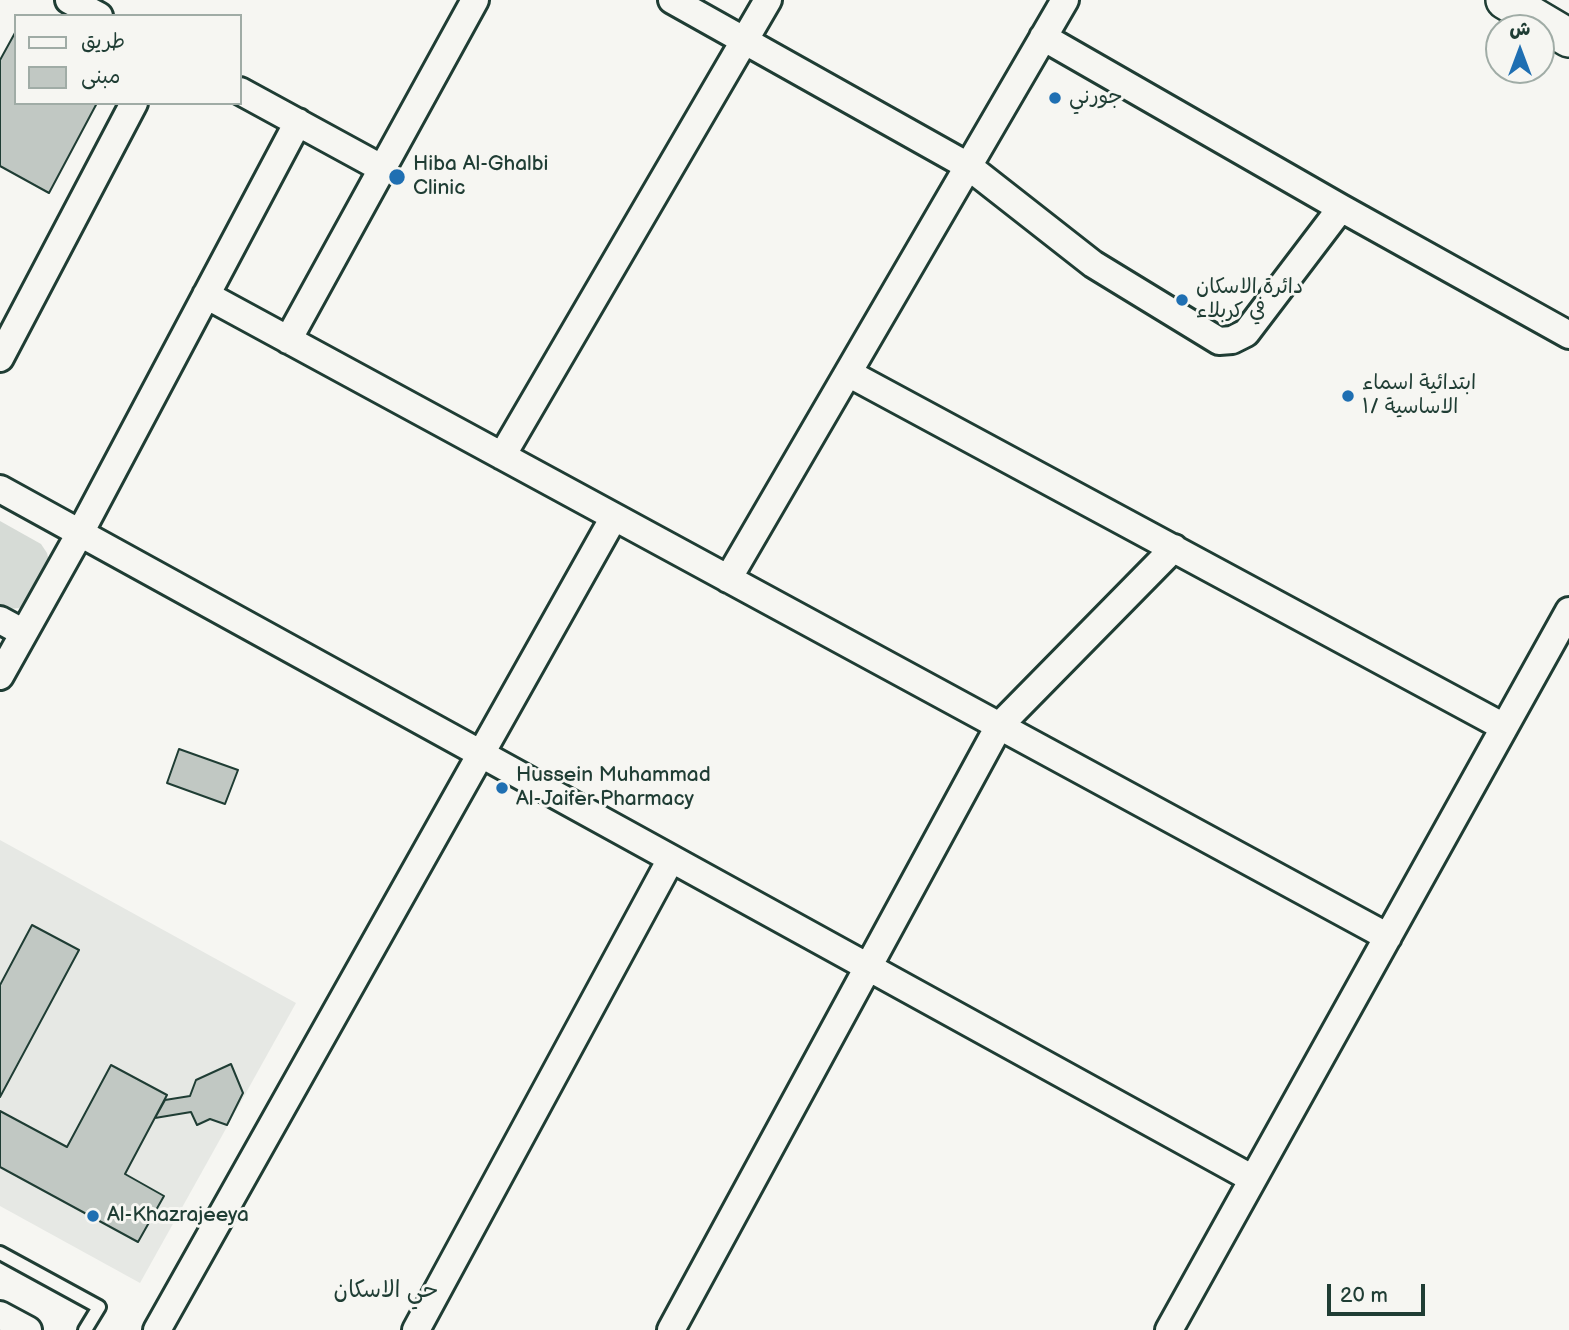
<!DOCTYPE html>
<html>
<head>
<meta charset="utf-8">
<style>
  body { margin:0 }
  #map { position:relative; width:1569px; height:1330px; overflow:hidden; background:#f6f6f2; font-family:"Balsamiq Sans","Playpen Sans Arabic",sans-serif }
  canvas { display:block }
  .legend { position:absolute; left:14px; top:14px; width:228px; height:91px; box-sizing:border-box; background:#f6f6f2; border:2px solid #a0aca6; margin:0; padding:9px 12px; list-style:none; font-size:21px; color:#1f3d34 }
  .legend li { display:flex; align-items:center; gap:14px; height:35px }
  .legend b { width:35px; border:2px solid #a0aca6 }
  .north { position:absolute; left:1485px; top:14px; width:70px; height:70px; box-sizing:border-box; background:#f6f6f2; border:2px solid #a0aca6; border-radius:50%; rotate:0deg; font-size:19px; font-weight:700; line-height:28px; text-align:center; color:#1f3d34 }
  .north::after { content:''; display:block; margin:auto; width:24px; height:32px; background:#1f6fb2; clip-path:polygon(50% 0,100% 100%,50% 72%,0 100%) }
  .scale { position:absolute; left:1327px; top:1284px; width:98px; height:32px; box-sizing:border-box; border:4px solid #1f3d34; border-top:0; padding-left:9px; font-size:21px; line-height:24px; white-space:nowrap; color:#1f3d34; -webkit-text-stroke:5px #f6f6f2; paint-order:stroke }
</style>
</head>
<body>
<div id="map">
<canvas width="1569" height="1330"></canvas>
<ul class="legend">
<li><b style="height:9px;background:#f6f6f2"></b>طريق</li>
<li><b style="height:19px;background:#c1c8c3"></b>مبنى</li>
</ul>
<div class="north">ش</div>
<div class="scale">20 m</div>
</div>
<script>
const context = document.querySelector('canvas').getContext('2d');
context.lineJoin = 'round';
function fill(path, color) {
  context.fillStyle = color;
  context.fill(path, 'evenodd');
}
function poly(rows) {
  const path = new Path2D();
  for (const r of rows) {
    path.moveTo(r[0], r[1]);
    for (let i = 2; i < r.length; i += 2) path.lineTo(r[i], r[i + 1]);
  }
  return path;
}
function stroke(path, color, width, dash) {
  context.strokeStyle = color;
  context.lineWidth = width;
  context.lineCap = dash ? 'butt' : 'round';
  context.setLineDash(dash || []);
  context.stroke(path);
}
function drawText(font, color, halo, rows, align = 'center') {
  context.font = font + ' "Balsamiq Sans","Playpen Sans Arabic",sans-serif';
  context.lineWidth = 6;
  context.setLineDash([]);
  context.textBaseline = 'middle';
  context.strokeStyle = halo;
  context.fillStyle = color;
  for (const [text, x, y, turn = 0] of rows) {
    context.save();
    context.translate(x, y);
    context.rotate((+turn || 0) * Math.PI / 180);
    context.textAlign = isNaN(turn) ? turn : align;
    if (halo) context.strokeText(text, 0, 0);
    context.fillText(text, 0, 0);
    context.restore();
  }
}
fill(poly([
  [0,840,296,1003,140,1283,0,1206]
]), '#e6e8e4');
fill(poly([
  [0,521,41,544,47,553,49,561,47,569,25,605,19,608,10,609,0,605]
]), '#d6dbd6');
const building = poly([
  [16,31,16,103,97,103,49,193,0,166,0,60,16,31],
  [179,749,238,770,225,804,167,783,179,749],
  [32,925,79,950,0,1097,0,985,32,925],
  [231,1064,243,1093,227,1125,210,1119,197,1125,191,1112,155,1118,165,1100,190,1096,196,1080,231,1064],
  [111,1065,167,1095,125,1174,164,1196,138,1242,0,1167,0,1111,67,1147,111,1065]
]);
fill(building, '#c1c8c3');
stroke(building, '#1f3d34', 2);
const lane = poly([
  [0,1253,99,1307,85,1330]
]);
const street = poly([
  [69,0,99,16],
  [672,0,968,166,1093,264,1219,341,1232,340,1246,333,1341,208],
  [1043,37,1341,208,1569,335],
  [240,91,383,169],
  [206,295,1388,937],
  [288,340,475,0],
  [0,358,134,103],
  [848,373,1504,727],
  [502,456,768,0],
  [0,489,1253,1179],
  [728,579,1065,0],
  [0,620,24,633],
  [0,676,80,533,298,122],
  [0,1315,28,1330],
  [157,1330,614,517],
  [416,1330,671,859],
  [671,1330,999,726,1174,548],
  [1169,1330,1569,611]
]);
const secondary = poly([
  [1505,0,1569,38]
]);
stroke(lane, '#1f3d34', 18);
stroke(street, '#1f3d34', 32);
stroke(secondary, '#1f3d34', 42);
stroke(lane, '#f6f6f2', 12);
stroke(street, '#f6f6f2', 26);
stroke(secondary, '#f6f6f2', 37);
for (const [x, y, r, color] of [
  [1055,98,7,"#1f6fb2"],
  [397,177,9,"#1f6fb2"],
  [1182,300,7,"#1f6fb2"],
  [1348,396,7,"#1f6fb2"],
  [502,788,7,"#1f6fb2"],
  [93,1216,7,"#1f6fb2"]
]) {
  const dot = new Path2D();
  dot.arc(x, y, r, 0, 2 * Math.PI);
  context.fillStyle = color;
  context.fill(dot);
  stroke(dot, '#f6f6f2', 2.5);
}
drawText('21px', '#1f3d34', '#f6f6f2', [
  ["جورني",1069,98],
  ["Hiba Al-Ghalbi",413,165],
  ["Clinic",413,189],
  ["دائرة الاسكان",1196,288],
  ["في كربلاء",1196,312],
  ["ابتدائية اسماء",1362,384],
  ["الاساسية /١",1362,408],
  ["Hussein Muhammad",516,776],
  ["Al-Jaifer Pharmacy",516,800],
  ["Al-Khazrajeeya",107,1216]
], 'left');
drawText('23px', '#1f3d34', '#f6f6f2', [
  ["حي الاسكان",386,1291]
]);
</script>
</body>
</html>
